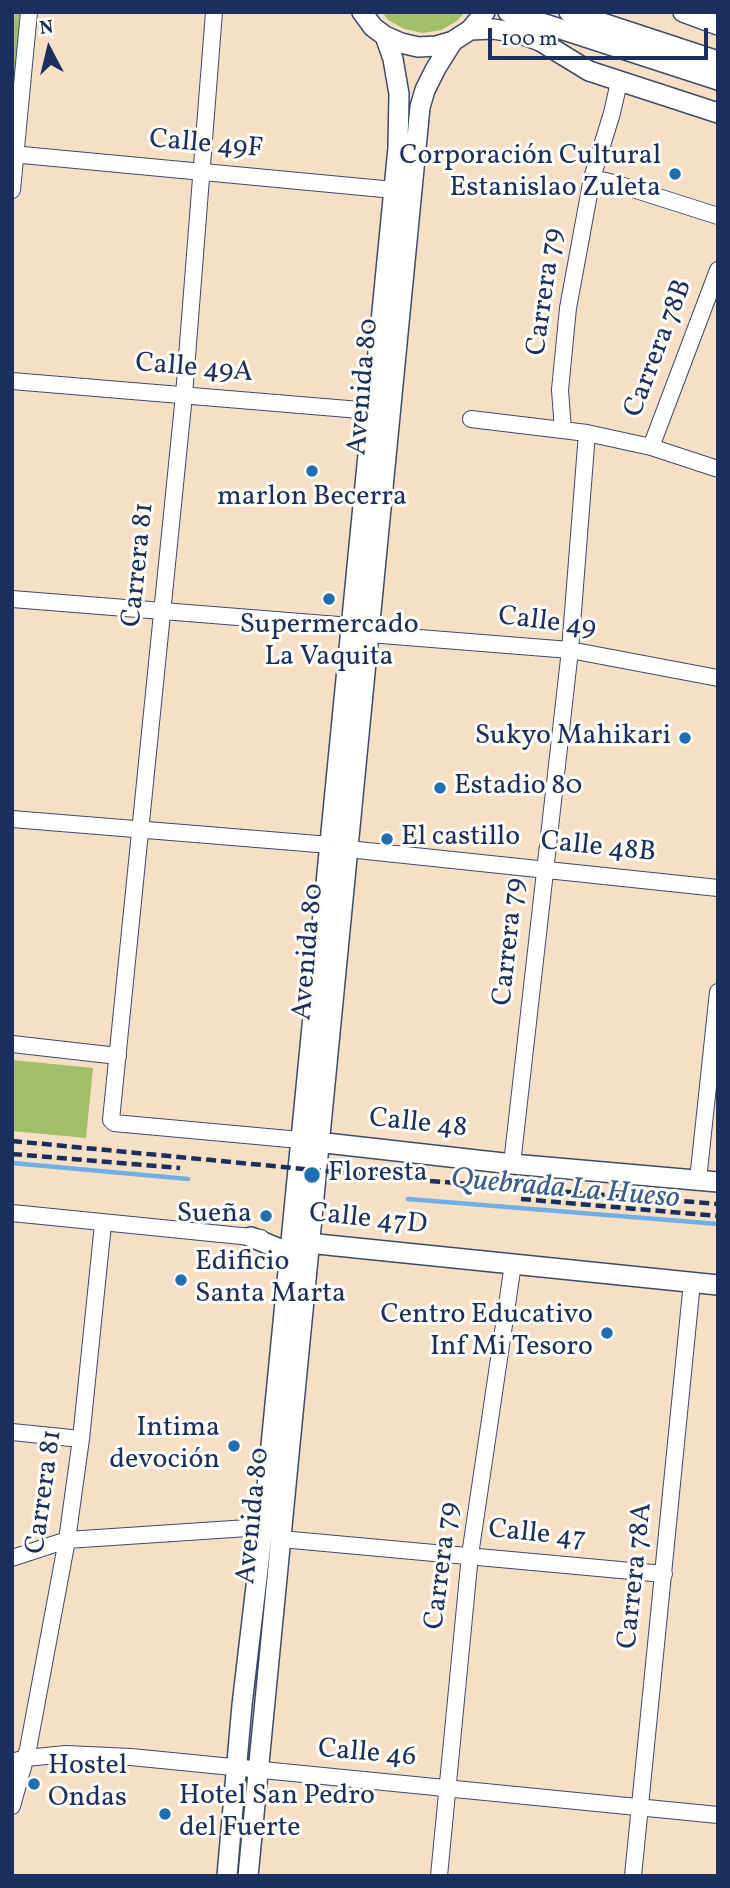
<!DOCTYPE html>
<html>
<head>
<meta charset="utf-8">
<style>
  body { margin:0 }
  #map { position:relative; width:730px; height:1888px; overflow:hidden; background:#f5e0c5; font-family:Vollkorn,serif }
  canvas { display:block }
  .frame { position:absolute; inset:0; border:14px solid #1b2f5e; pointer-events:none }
  .north { position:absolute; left:14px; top:14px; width:70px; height:70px; -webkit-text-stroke:5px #fdfcf7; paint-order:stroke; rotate:353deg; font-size:19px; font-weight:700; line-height:28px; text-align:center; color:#1b2f5e }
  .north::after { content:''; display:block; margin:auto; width:24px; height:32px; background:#1b2f5e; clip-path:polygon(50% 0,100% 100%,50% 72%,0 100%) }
  .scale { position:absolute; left:488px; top:28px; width:220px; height:32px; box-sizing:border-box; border:4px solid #1b2f5e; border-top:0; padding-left:9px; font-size:21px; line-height:24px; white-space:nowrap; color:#1b2f5e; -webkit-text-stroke:5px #fdfcf7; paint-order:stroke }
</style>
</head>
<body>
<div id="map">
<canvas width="730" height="1888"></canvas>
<div class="frame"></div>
<div class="north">N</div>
<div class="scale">100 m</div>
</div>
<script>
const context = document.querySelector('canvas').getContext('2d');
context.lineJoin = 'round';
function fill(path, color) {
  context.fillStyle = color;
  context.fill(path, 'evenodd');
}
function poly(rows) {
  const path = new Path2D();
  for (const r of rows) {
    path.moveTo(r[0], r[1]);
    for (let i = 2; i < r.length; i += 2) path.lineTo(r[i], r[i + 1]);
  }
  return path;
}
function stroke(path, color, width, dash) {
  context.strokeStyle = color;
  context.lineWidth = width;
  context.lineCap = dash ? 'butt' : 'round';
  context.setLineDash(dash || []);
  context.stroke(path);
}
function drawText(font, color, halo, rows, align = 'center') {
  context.font = font + ' Vollkorn,serif';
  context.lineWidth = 6;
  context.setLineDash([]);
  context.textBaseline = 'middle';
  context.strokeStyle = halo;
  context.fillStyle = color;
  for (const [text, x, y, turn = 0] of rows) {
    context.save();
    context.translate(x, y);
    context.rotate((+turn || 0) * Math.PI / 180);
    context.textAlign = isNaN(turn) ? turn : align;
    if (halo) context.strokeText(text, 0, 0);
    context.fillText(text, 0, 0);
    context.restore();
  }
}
fill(poly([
  [15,12,26,12,12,144,12,37],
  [382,12,465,12,457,21,441,30,423,33,404,29,388,20],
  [12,1060,93,1068,86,1138,12,1131]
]), '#a0bf68');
stroke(poly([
  [12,1163,188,1179],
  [408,1199,718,1224]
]), '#70aee3', 4.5);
const minor = poly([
  [214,12,184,395,111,1120,114,1123,300,1140],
  [12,154,394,190],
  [592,178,614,183,718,216],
  [12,190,29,12],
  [12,381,372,411],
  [471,419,587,433,651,447,718,469],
  [563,430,560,390,568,308,592,178,612,113,619,82],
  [651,447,718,270],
  [12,599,351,626],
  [369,634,570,650,718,678],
  [12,819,330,845],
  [348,849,718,888],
  [12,1044,118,1056],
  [512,1164,570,650,587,433],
  [698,1180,718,992],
  [12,1213,261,1238],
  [12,1432,81,1439],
  [281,1539,664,1574],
  [12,1558,67,1540,263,1527],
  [12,1762,26,1758,66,1754,131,1757,718,1815],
  [12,1806,28,1749,67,1540,81,1439,103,1224],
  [439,1876,470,1555,513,1264],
  [633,1876,692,1282]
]);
const major = poly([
  [362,12,373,27,385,36,401,43,418,47,436,46,453,41,470,30,485,12],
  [508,12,718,80],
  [569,12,718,61],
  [683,12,718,25],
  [470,30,493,29,518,33,540,41,589,71,718,113],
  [308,1141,512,1164,718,1182],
  [251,1237,280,1249,288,1258],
  [298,1242,718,1285],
  [227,1876,242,1705,263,1527,398,148,399,94,393,59,385,36],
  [248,1876,420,107,425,90,436,68,453,41]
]);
stroke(minor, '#3c4a6d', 18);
stroke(major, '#3c4a6d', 22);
stroke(minor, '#fff', 16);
stroke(major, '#fff', 19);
stroke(poly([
  [12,1141,419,1180,718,1204],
  [12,1154,180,1168],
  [521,1199,718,1216]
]), '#1b2f5e', 4.5, [10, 5]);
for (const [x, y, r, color] of [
  [675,174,7,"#1f6fb2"],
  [312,471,7,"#1f6fb2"],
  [329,599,7,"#1f6fb2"],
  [685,738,7,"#1f6fb2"],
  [440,788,7,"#1f6fb2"],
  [387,839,7,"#1f6fb2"],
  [312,1175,9,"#1f6fb2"],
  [266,1216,7,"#1f6fb2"],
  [181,1280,7,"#1f6fb2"],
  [607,1333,7,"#1f6fb2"],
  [234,1446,7,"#1f6fb2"],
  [34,1784,7,"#1f6fb2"],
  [165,1814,7,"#1f6fb2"]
]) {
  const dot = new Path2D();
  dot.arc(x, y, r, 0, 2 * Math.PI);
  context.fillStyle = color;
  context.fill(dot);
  stroke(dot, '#fdfcf7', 2.5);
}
drawText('28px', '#1b2f5e', '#fdfcf7', [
  ["Calle 49F",206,146,5],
  ["Carrera 79",547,292,-82],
  ["Carrera 78B",660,349,-69],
  ["Calle 49A",194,370,5],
  ["Avenida 80",365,387,-85],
  ["Carrera 81",140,565,-84],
  ["Calle 49",547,624,7],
  ["Calle 48B",598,849,6],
  ["Carrera 79",511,942,-84],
  ["Avenida 80",310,952,-85],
  ["Calle 48",418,1125,6],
  ["Calle 47D",368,1221,6],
  ["Carrera 81",46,1492,-82],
  ["Avenida 80",255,1516,-84],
  ["Calle 47",537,1536,6],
  ["Carrera 79",444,1566,-83],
  ["Carrera 78A",637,1576,-84],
  ["Calle 46",367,1755,5]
]);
drawText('28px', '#1b2f5e', '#fdfcf7', [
  ["Corporación Cultural",661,158,"right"],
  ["Estanislao Zuleta",661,190,"right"],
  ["marlon Becerra",312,499,"center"],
  ["Supermercado",329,627,"center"],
  ["La Vaquita",329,659,"center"],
  ["Sukyo Mahikari",671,738,"right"],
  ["Estadio 80",454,788],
  ["El castillo",401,839],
  ["Floresta",328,1175],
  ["Sueña",252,1216,"right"],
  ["Edificio",195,1264],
  ["Santa Marta",195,1296],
  ["Centro Educativo",593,1317,"right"],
  ["Inf Mi Tesoro",593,1349,"right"],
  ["Intima",220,1430,"right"],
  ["devoción",220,1462,"right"],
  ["Hostel",48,1768],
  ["Ondas",48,1800],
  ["Hotel San Pedro",179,1798],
  ["del Fuerte",179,1830]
], 'left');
drawText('italic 30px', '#395b8d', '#fdfcf7', [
  ["Quebrada La Hueso",565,1191,5]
]);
</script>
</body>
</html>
